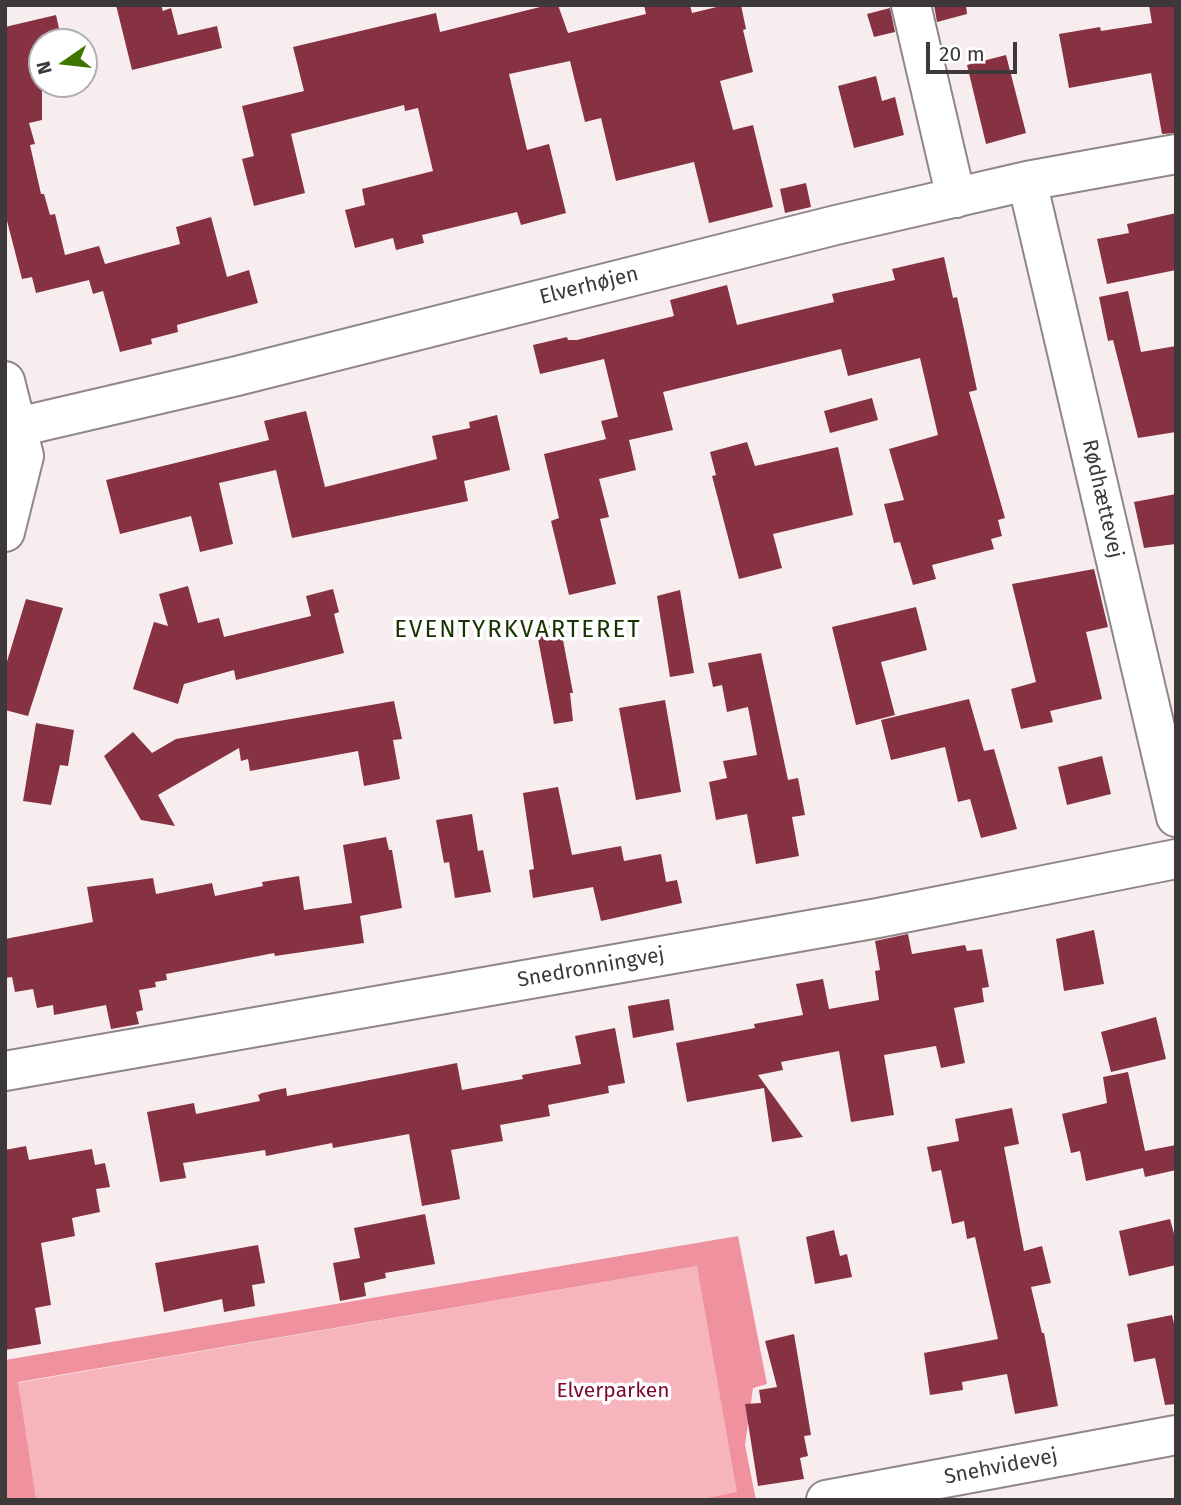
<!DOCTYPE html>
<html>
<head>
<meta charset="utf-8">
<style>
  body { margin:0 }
  #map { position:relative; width:1181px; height:1505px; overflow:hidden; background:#f8edee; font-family:"Fira Sans",sans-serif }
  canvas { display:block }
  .frame { position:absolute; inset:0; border:7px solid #3d3839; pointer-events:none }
  .north { position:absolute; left:28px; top:28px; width:70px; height:70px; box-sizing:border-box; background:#fff; border:2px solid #b1afb0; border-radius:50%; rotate:256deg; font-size:19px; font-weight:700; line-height:28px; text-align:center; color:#3d3839 }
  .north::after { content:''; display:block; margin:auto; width:24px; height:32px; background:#407400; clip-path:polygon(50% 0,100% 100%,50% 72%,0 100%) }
  .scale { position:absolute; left:926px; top:42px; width:91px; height:32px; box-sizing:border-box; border:4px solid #3d3839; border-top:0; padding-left:9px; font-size:21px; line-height:24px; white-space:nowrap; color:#3d3839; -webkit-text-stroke:5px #fff; paint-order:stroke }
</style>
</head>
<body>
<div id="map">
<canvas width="1181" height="1505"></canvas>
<div class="frame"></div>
<div class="north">N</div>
<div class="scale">20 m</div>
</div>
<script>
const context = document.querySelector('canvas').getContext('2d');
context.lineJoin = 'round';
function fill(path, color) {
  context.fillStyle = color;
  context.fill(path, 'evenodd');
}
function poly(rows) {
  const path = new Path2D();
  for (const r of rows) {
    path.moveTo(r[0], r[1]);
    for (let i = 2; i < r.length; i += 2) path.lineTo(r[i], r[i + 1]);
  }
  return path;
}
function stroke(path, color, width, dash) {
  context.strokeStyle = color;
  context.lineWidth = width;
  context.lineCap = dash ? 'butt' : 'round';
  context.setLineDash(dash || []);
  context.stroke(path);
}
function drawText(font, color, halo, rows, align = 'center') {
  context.font = font + ' "Fira Sans",sans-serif';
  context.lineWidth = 7;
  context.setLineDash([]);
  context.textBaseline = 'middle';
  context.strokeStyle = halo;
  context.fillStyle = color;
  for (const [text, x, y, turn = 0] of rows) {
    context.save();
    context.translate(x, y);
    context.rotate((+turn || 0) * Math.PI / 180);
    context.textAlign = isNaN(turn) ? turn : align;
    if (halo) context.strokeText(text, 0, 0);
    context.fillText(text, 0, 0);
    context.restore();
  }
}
fill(poly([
  [697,1266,749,1500,6,1500,5,1385]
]), '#f6b4bc');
fill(poly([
  [738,1236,767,1384,753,1388,745,1445,756,1500,698,1500,737,1492,697,1266,18,1382,36,1500,6,1500,5,1360]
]), '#f0919e');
fill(poly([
  [116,5,161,5,163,11,171,8,178,35,217,26,222,48,132,70],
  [548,5,558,5,568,33,646,14,644,5,690,5,692,13,725,5,741,5,746,29,743,30,753,72,720,81,733,130,753,125,773,207,709,223,694,162,616,181,601,118,585,122,570,61,509,74,527,150,549,144,566,213,521,225,517,212,422,235,424,243,396,250,393,238,355,248,345,210,365,205,362,189,433,171,418,108,405,111,404,105,291,134,305,193,254,206,242,159,254,156,242,106,304,91,293,47,436,13,440,32],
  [934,5,966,5,967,14,937,22],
  [1149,5,1176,5,1176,133,1162,134,1151,73,1069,88,1059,34,1100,27,1101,31,1152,23],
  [890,8,895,32,874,37,867,14],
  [56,15,62,42,42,42,42,120,29,123,35,144,30,145,41,194,44,194,50,215,55,214,65,255,99,246,105,264,180,244,176,227,211,217,227,277,249,270,258,303,177,325,178,332,151,339,152,344,120,352,103,291,93,294,89,280,36,293,32,277,22,279,5,213,5,27],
  [1006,55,1026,133,986,144,967,65],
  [876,76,882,101,895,97,904,135,854,148,838,86],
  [806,183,811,207,785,213,780,189],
  [1176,213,1176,270,1107,284,1097,239,1129,233,1127,224],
  [944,257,953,298,957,297,977,390,969,392,1005,518,998,520,1002,536,991,539,994,549,932,565,936,579,913,585,900,542,894,543,884,504,904,500,889,449,938,435,920,358,848,376,841,349,663,392,673,430,629,440,636,470,599,479,609,517,600,519,616,584,569,595,551,521,559,518,544,454,606,439,601,421,618,417,604,359,540,374,533,345,567,337,568,340,577,340,674,316,670,300,727,285,737,325,834,302,832,294,895,280,892,269],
  [1128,291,1141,352,1176,346,1176,432,1138,438,1113,340,1108,341,1099,297],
  [872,398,878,420,830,433,824,411],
  [306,411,325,487,437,459,432,436,470,428,469,422,497,415,510,470,464,481,468,501,292,538,276,470,219,483,233,544,200,552,191,516,120,534,106,480,269,440,264,421],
  [747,442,755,466,838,447,853,515,773,534,782,568,739,579,712,476,716,475,710,452],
  [1176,494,1176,544,1144,548,1134,502],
  [1094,569,1108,627,1086,632,1102,699,1050,711,1053,722,1021,729,1011,689,1036,682,1012,584],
  [188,586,198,623,219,618,224,637,311,616,306,596,333,589,339,612,334,614,344,653,236,680,234,670,184,684,178,704,133,689,154,622,168,626,159,594],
  [680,590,694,673,670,677,657,596],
  [26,599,63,608,28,716,5,710,5,668],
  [916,607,927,650,881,662,895,715,856,725,832,627],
  [560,624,573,693,570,693,573,721,554,724,536,628],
  [761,653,788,780,798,778,805,815,792,817,799,856,756,864,747,814,716,820,709,782,727,778,723,761,757,755,748,707,727,712,722,685,713,687,708,663],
  [969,699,984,751,994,749,1017,829,981,838,970,799,958,802,945,747,891,760,881,720],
  [665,700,681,792,636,800,619,708],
  [394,701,402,739,393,740,400,779,364,786,358,751,250,771,248,759,241,761,239,748,158,795,175,826,141,820,104,756,133,732,152,753,176,739],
  [36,723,74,730,68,766,60,765,51,805,23,801],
  [1102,756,1111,794,1067,805,1058,767],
  [558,787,572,855,621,846,624,861,661,854,666,882,677,880,682,903,601,921,593,887,533,898,529,870,534,869,523,793],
  [472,814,478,851,483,850,491,892,455,898,449,862,444,863,436,820],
  [386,837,389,850,392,850,402,908,360,916,364,943,275,956,274,953,166,974,167,980,155,982,156,987,139,990,143,1010,136,1012,139,1024,111,1029,106,1005,54,1015,53,1005,37,1008,33,989,15,992,12,977,5,978,5,939,93,922,87,887,153,878,156,894,212,883,215,896,263,886,262,882,299,876,304,910,352,903,343,845],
  [1094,930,1104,984,1064,991,1056,939],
  [908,934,912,954,965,945,967,951,982,949,989,987,982,988,984,1002,954,1008,965,1063,941,1068,936,1046,884,1055,894,1115,851,1122,839,1051,781,1062,783,1070,758,1075,803,1137,772,1142,764,1088,687,1102,676,1043,755,1028,754,1024,803,1015,796,984,823,979,829,1009,879,1000,875,971,880,970,875,941],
  [669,999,674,1030,633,1038,628,1006],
  [1156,1017,1166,1059,1111,1072,1101,1032],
  [615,1028,625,1083,608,1086,609,1093,548,1105,550,1116,500,1125,503,1141,451,1150,460,1199,422,1206,409,1134,333,1148,332,1143,266,1156,265,1150,183,1163,186,1178,160,1182,147,1112,194,1103,196,1114,260,1101,258,1095,262,1093,286,1088,287,1096,457,1063,462,1090,523,1079,522,1075,581,1064,575,1036],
  [1128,1072,1145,1151,1176,1145,1176,1170,1145,1177,1143,1168,1086,1181,1080,1151,1071,1153,1062,1114,1107,1103,1103,1077],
  [1012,1108,1019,1144,1004,1147,1024,1251,1042,1246,1051,1283,1031,1287,1042,1333,1044,1333,1058,1406,1015,1414,1007,1374,962,1382,963,1390,930,1395,924,1353,998,1339,975,1237,967,1239,964,1221,952,1224,941,1170,932,1172,927,1147,959,1141,955,1119],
  [26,1146,29,1160,92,1149,95,1165,105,1163,110,1187,96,1189,100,1212,72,1218,75,1236,41,1243,51,1305,35,1308,41,1344,5,1350,5,1150],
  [425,1214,435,1264,385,1273,386,1278,364,1283,366,1296,340,1301,333,1263,360,1258,354,1228],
  [1170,1219,1176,1241,1176,1265,1129,1276,1119,1231],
  [834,1230,840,1256,847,1254,852,1277,815,1284,806,1237],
  [258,1245,265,1283,252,1285,255,1306,224,1312,222,1299,164,1312,155,1263],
  [1172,1315,1176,1332,1176,1404,1165,1405,1155,1358,1134,1362,1127,1324],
  [794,1334,811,1435,804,1436,808,1456,800,1458,804,1479,758,1486,745,1404,761,1403,759,1390,777,1387,765,1341]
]), '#863243');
const minor = poly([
  [911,5,956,198],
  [1027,181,1176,817],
  [5,381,24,456,5,532],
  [5,430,237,376,836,225,1027,181,1176,154],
  [5,1071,878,918,1176,859],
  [826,1500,1176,1435]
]);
stroke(minor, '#908687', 42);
stroke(minor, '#fff', 38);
drawText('21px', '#3d3839', '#fff', [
  ["Elverhøjen",589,286,-14],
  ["Rødhættevej",1102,499,77],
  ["Snedronningvej",591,968,-10],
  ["Snehvidevej",1001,1467,-11]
]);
drawText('21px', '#7c082e', '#fff', [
  ["Elverparken",613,1391]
]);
context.letterSpacing = '2px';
drawText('24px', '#183201', '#fff', [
  ["EVENTYRKVARTERET",518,630]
]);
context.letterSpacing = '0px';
</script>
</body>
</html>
